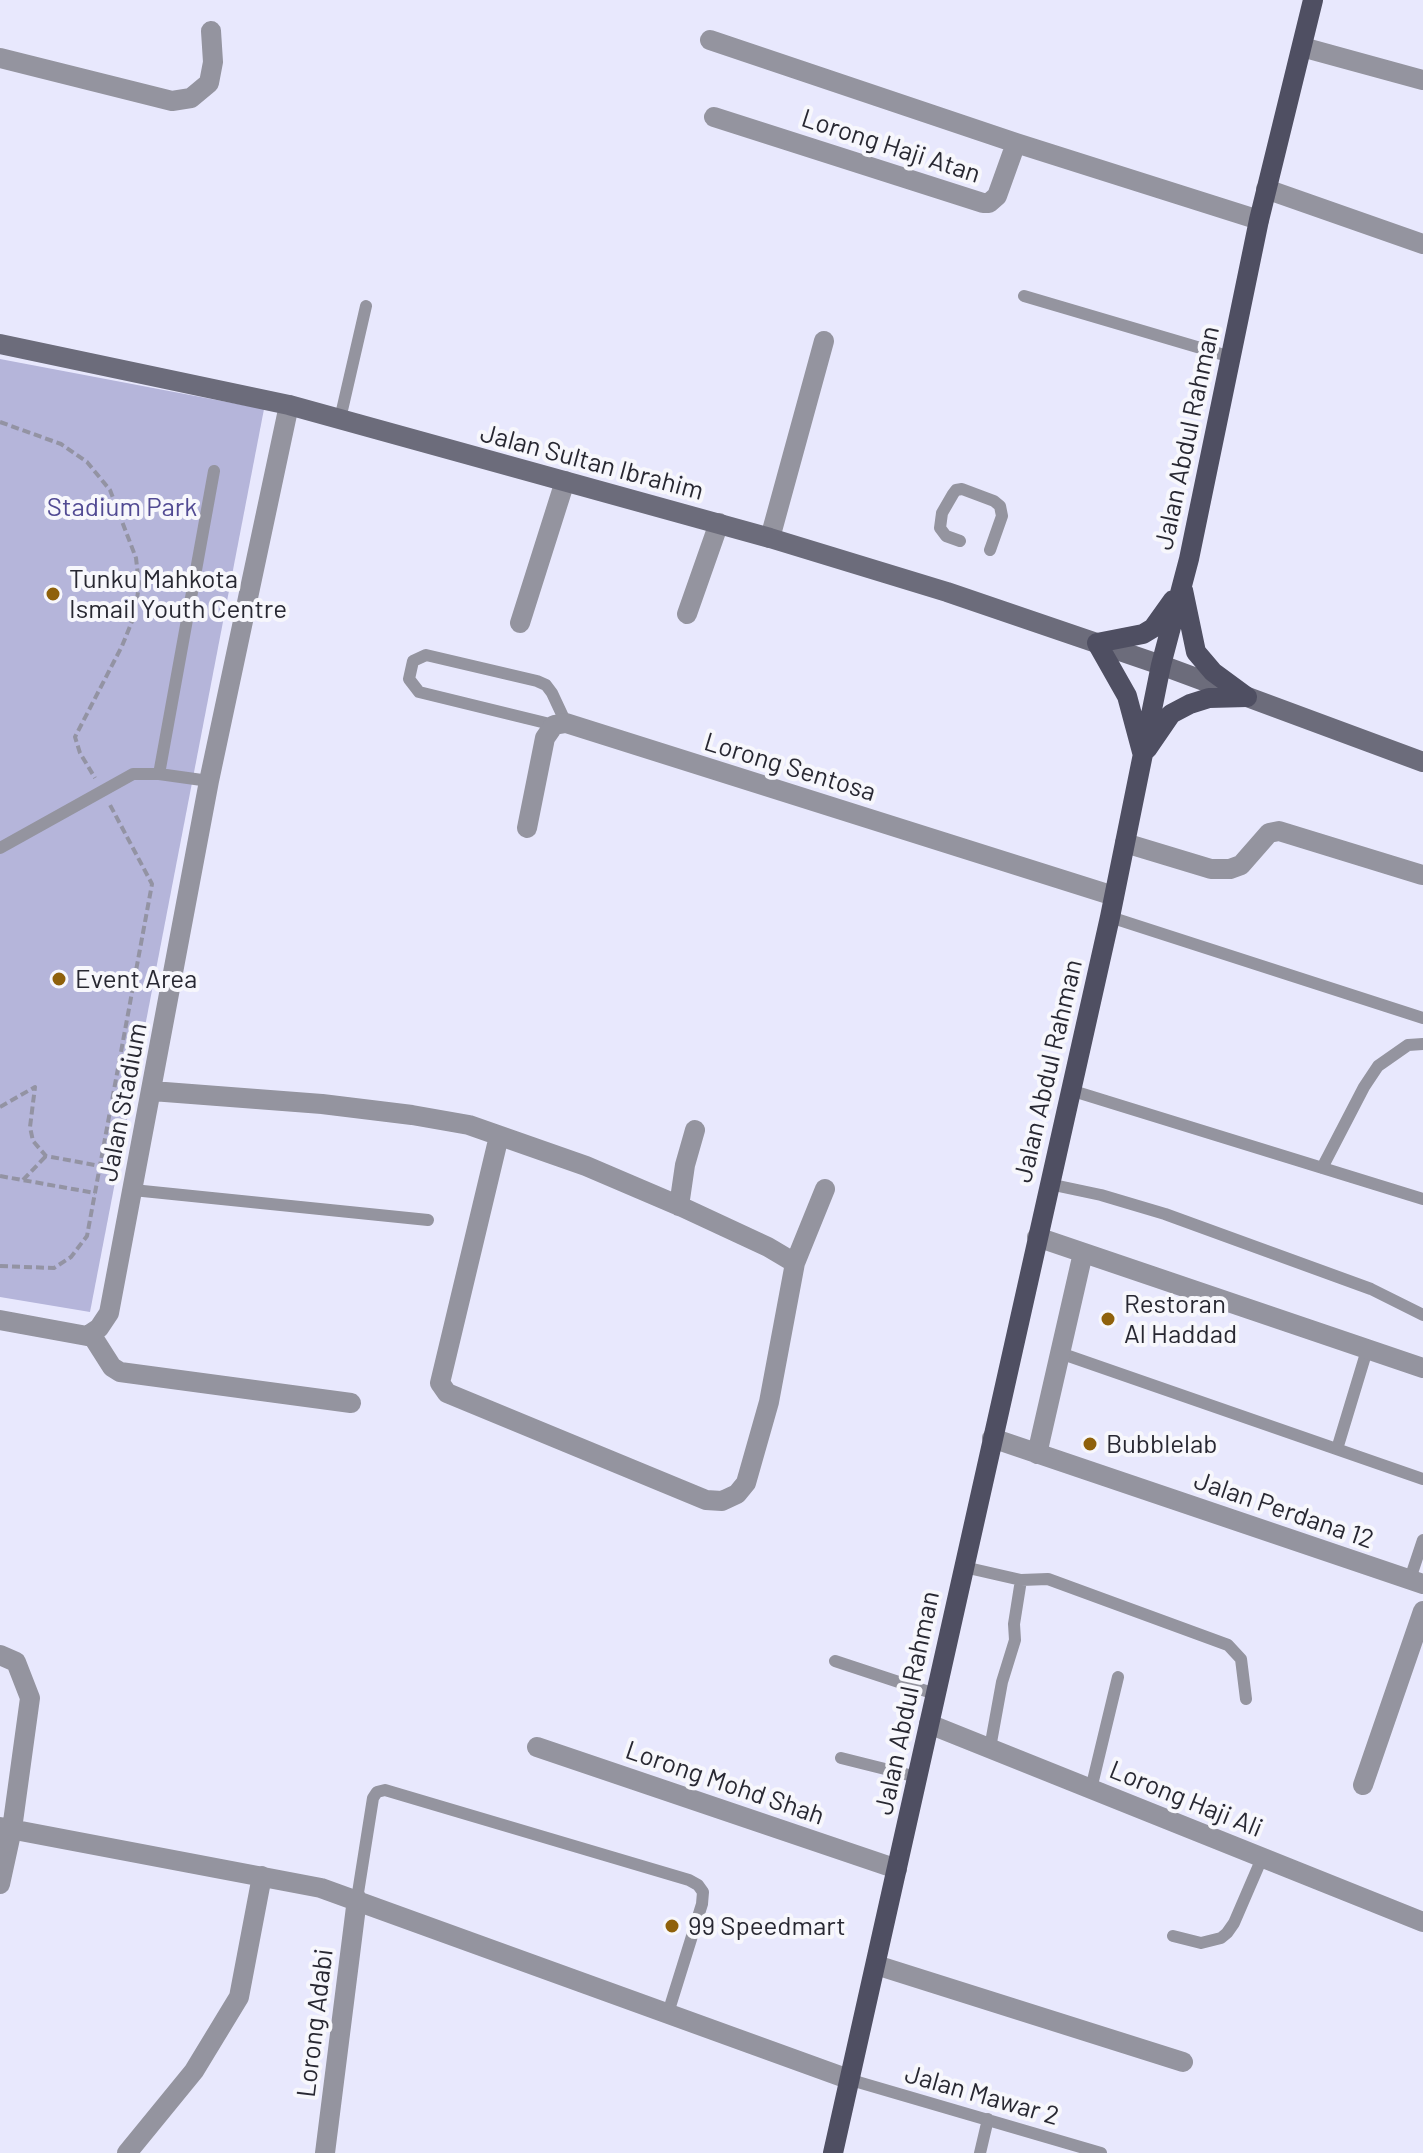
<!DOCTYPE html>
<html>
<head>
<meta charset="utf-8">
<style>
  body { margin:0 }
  canvas { display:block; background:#e8e8fd }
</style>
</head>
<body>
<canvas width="1423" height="2153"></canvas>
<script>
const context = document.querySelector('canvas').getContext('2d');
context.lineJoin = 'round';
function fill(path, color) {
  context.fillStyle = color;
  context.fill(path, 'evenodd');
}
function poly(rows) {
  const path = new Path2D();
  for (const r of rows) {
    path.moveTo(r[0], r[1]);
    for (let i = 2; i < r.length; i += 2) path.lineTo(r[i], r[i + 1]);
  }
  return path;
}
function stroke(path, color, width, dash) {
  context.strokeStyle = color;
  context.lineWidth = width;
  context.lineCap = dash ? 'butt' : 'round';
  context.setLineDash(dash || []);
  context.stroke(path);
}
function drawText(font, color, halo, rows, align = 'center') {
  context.font = font + ' Barlow,sans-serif';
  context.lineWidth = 8;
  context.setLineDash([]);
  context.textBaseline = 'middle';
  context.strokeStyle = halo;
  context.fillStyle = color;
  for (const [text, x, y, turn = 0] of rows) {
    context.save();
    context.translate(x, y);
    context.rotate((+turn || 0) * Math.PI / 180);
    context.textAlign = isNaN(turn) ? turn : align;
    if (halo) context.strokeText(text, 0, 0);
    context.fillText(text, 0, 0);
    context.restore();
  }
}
fill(poly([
  [0,359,264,409,90,1312,0,1297]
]), '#b5b5da');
stroke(poly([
  [0,422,61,444,87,462,110,490,136,558,139,584,135,614,122,646,75,737,80,753,95,778],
  [0,1107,35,1087,30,1127,33,1141,46,1156,100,1166],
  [0,1176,95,1193],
  [23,1180,46,1156],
  [0,1266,54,1268,71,1257,87,1236,152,884,109,803]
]), '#9393a3', 4, [8, 4]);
stroke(poly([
  [1024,296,1231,357],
  [340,419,366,306],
  [960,541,946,536,940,528,942,513,953,494,956,490,962,489,994,501,1000,506,1002,516,990,550],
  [554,725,419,692,409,679,413,661,426,655,537,681,546,685,552,693,566,723],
  [159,774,214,471],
  [0,848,133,774,159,774,209,781],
  [1110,917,1423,1018],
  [1070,1090,1423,1199],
  [1322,1168,1364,1087,1378,1066,1408,1045,1423,1044],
  [1049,1184,1101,1195,1165,1214,1371,1289,1423,1315],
  [133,1190,428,1220],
  [1060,1353,1423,1479],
  [1337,1449,1367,1350],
  [964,1567,1021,1580,1014,1624,1015,1640,1002,1682,990,1748],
  [1410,1579,1423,1540],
  [1021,1580,1048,1579,1228,1645,1241,1659,1246,1699],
  [835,1661,935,1694],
  [841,1758,917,1777],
  [1091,1789,1118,1677],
  [357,1899,373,1798,377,1792,385,1790,689,1880,698,1885,703,1892,702,1904,668,2013],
  [1173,1936,1201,1943,1221,1938,1227,1933,1234,1923,1262,1858],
  [851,2080,1101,2153],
  [980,2153,988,2119]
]), '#94949f', 12);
stroke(poly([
  [710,40,1016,143,1259,220],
  [1302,47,1423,80],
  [0,58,172,101,191,98,209,83,213,62,211,31],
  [714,117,983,203,989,203,997,196,1016,143],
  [1266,189,1423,244],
  [770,538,824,341],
  [687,614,719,523],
  [520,623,565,481],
  [527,828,545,738,554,725,566,723,1114,896],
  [1125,843,1211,869,1230,869,1241,865,1269,833,1279,831,1422,875],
  [152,1091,322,1104,412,1115,469,1125,586,1166,682,1207,768,1247,795,1263],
  [499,1136,440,1383,447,1393,706,1500,722,1501,737,1494,746,1483,769,1402,795,1263,825,1189],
  [679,1206,685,1165,695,1130],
  [1037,1237,1423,1368],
  [0,1320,87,1336,99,1328,109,1313,209,781,289,405],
  [91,1334,112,1367,120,1372,351,1403],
  [992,1438,1423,1584],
  [1037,1454,1083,1253],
  [0,1655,16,1662,30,1698,12,1829,0,1884],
  [929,1724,1423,1922],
  [537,1747,897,1869],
  [1363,1785,1423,1611],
  [0,1827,321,1888,851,2080],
  [876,1965,1183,2062],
  [127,2153,194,2071,239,1997,262,1876],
  [325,2153,357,1899]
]), '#94949f', 20);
stroke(poly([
  [0,344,289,405,770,538,947,592,1161,665,1423,762]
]), '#6c6c7b', 20);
stroke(poly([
  [1183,590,1196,652,1213,672,1247,697],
  [1147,749,1171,714,1190,704,1209,698,1247,697],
  [1142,752,1127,696,1097,643,1143,634,1153,628,1173,600],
  [833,2153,1110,917,1161,665,1189,559,1259,220,1313,0]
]), '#4f4f62', 20);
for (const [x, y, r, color] of [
  [53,594,8,"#8f610b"],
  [59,979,8,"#8f610b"],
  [1108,1319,8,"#8f610b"],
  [1090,1444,8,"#8f610b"],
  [672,1926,8,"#8f610b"]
]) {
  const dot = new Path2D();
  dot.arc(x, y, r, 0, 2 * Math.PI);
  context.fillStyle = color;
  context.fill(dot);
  stroke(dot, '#f7f7fc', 3);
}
drawText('26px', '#282832', '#f7f7fc', [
  ["Lorong Haji Atan",891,146,18],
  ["Jalan Abdul Rahman",1187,438,-78],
  ["Jalan Sultan Ibrahim",592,462,15],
  ["Lorong Sentosa",790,767,17],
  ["Jalan Abdul Rahman",1048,1071,-77],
  ["Jalan Stadium",123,1102,-79],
  ["Jalan Perdana 12",1284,1510,19],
  ["Jalan Abdul Rahman",907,1703,-78],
  ["Lorong Mohd Shah",725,1783,19],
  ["Lorong Haji Ali",1186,1799,22],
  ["Lorong Adabi",315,2023,-83],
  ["Jalan Mawar 2",982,2095,16]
]);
drawText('26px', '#514a93', '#f7f7fc', [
  ["Stadium Park",122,507]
]);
drawText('26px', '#282832', '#f7f7fc', [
  ["Tunku Mahkota",69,579],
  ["Ismail Youth Centre",69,609],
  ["Event Area",75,979],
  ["Restoran",1124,1304],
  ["Al Haddad",1124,1334],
  ["Bubblelab",1106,1444],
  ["99 Speedmart",688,1926]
], 'left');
</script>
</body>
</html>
